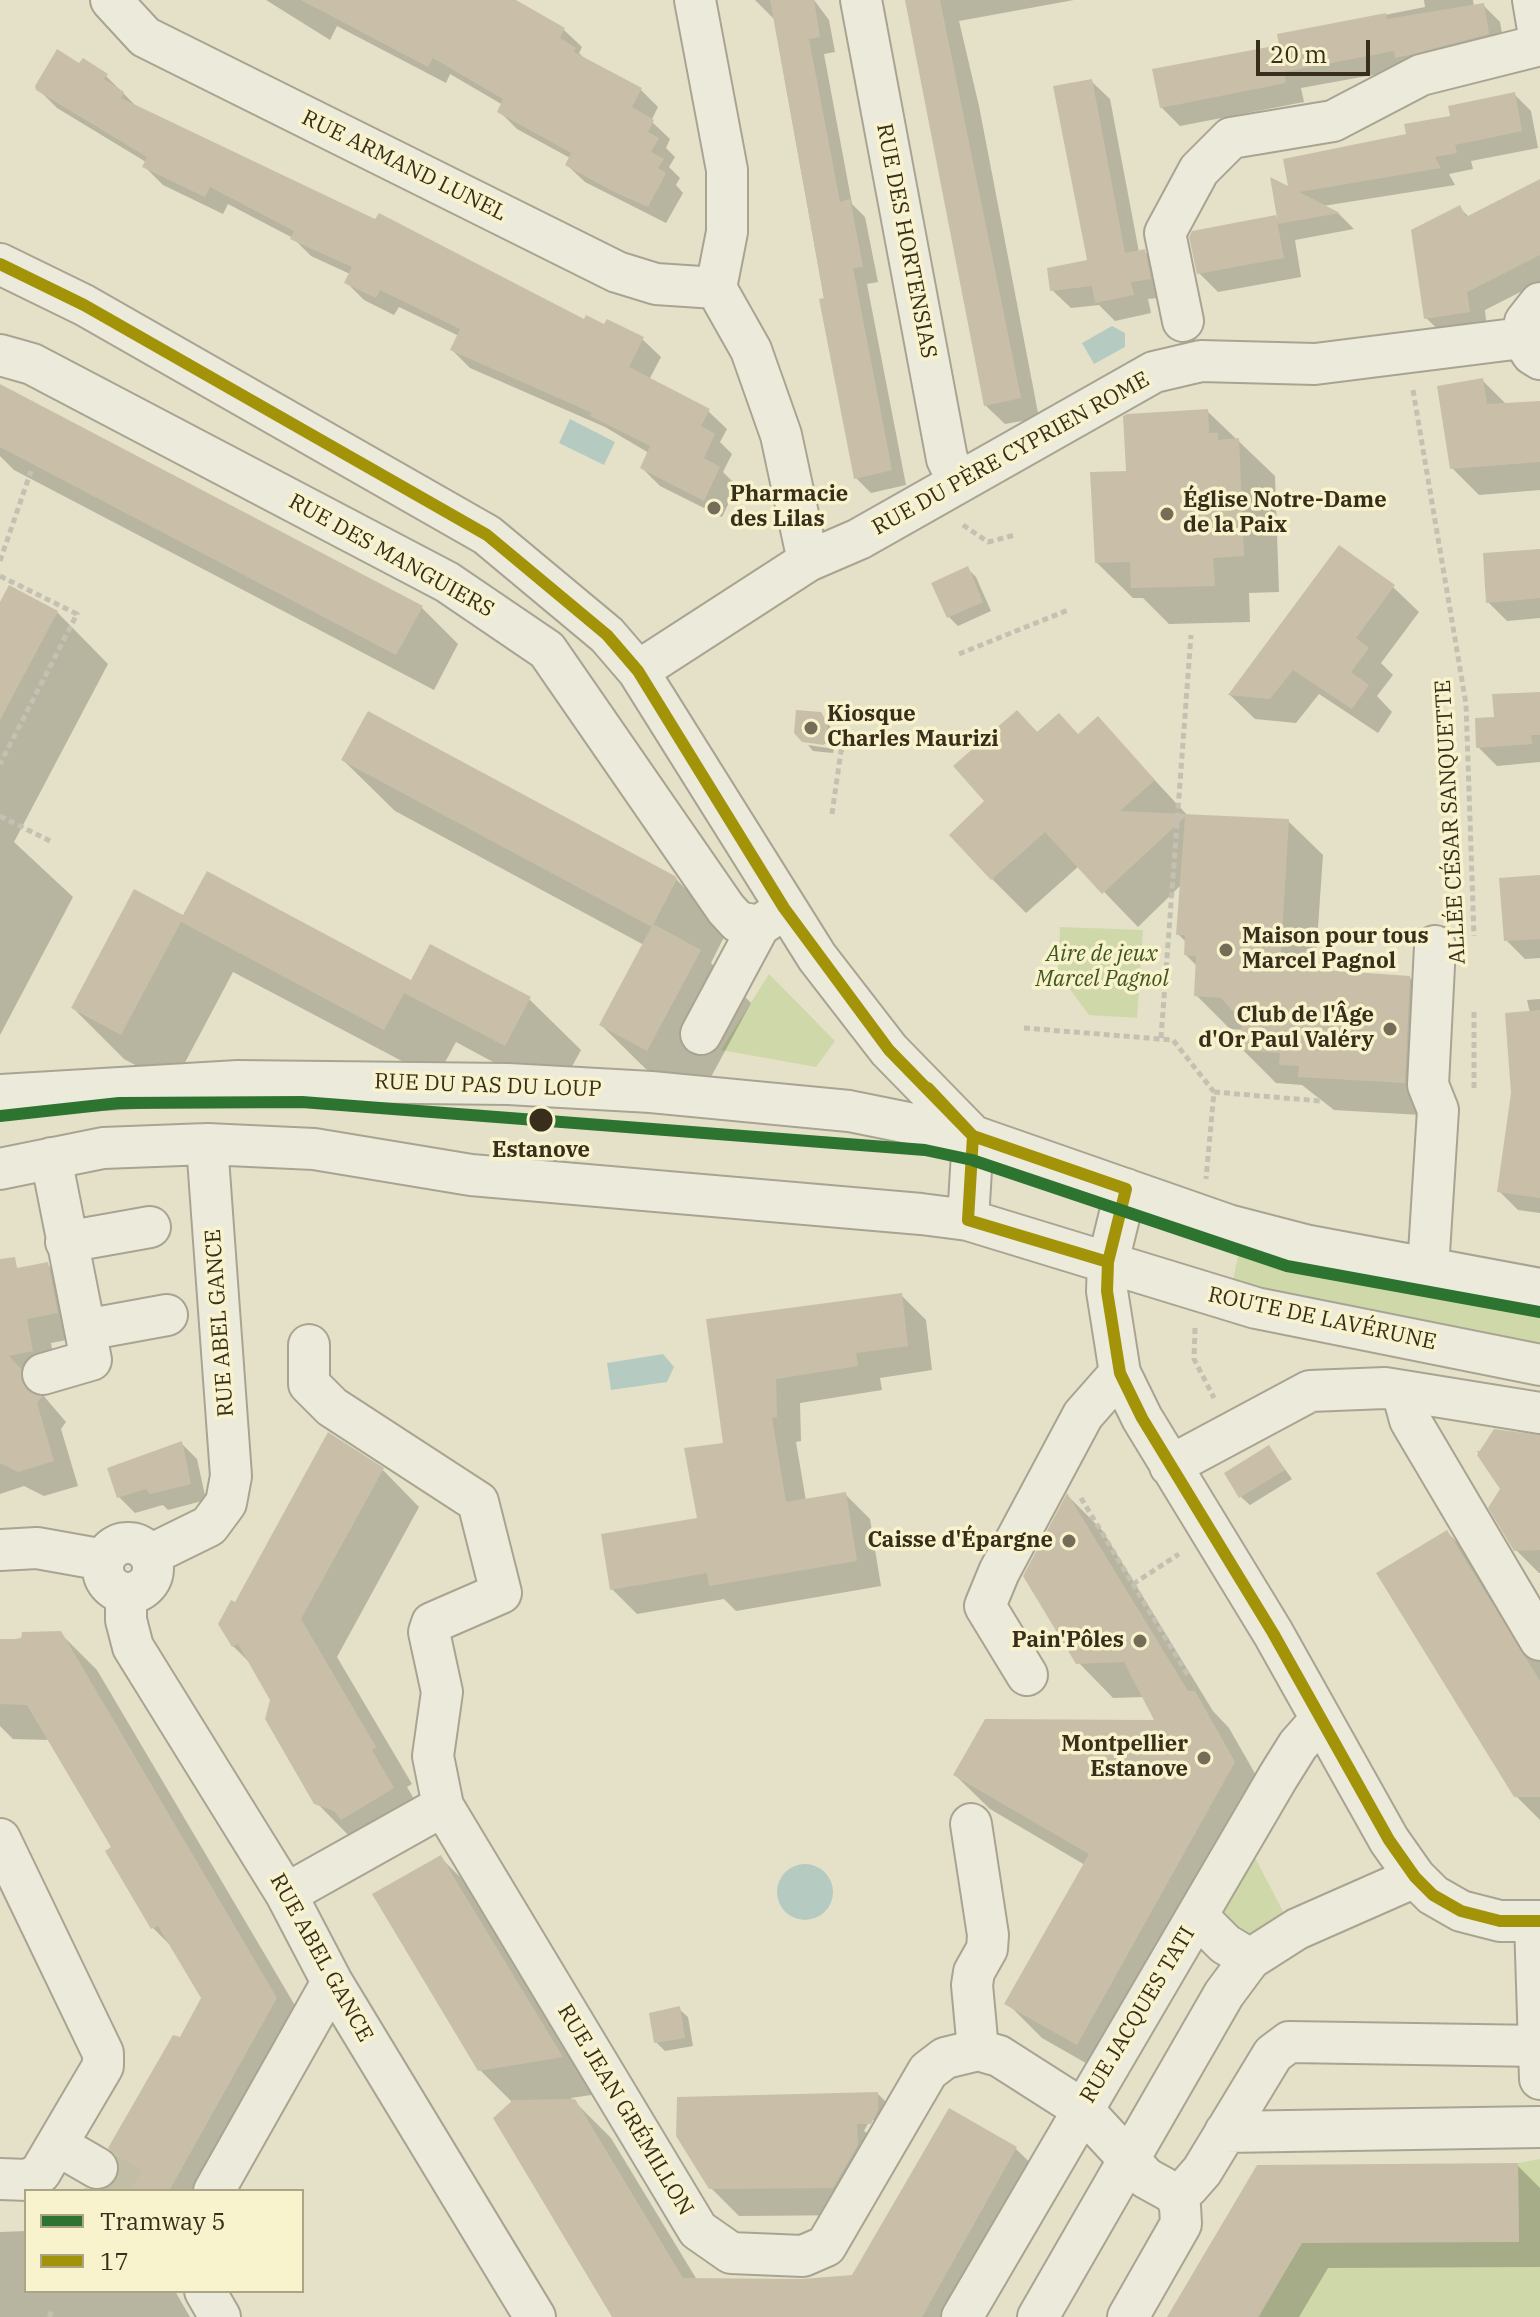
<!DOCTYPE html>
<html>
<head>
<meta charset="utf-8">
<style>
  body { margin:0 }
  #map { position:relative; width:1540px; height:2317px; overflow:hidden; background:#e5e1c8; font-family:"IBM Plex Serif",serif }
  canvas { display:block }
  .legend { position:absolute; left:24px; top:2189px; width:280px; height:104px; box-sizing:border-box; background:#f8f3cc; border:2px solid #aba485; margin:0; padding:10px 14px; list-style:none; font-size:24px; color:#382e1b }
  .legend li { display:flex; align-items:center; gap:16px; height:40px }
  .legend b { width:40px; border:2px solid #aba485 }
  .scale { position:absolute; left:1256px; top:40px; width:114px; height:36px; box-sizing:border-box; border:4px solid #382e1b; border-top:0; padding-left:10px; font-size:24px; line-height:28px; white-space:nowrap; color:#382e1b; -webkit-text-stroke:6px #f8f3cc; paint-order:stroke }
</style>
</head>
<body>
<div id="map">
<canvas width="1540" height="2317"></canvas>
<ul class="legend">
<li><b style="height:10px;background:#2d7431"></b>Tramway 5</li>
<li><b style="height:10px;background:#a39309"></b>17</li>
</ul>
<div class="scale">20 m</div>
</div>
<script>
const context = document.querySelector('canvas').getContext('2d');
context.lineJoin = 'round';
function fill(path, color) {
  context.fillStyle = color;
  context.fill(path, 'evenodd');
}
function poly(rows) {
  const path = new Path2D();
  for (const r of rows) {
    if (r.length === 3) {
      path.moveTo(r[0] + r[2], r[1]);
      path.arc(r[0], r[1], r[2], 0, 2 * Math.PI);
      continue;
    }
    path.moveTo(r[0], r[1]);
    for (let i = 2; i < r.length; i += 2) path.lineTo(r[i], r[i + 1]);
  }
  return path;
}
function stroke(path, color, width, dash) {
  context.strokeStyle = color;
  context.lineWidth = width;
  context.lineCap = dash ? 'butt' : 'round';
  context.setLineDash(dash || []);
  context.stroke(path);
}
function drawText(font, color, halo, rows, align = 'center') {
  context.font = font + ' "IBM Plex Serif",serif';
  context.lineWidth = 7;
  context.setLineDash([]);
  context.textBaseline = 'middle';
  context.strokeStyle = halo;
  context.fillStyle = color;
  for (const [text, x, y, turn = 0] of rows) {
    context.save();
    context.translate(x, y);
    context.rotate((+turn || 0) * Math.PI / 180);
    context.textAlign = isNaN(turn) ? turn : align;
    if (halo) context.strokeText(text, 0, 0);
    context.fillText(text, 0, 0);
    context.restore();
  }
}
fill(poly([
  [1060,927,1143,930,1137,1018,1089,1015,1058,973],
  [769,974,835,1041,816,1067,721,1050],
  [1241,1241,1540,1301,1540,1351,1232,1286],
  [1249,1846,1287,1919,1251,1938,1221,1920,1217,1900],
  [1540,2159,1540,2317,1259,2317,1302,2242,1519,2242,1518,2163]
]), '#cfd8a9');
fill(poly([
  [1112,326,1125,333,1125,347,1094,364,1082,343],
  [570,419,615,442,604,465,559,443],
  [663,1354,674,1367,667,1382,611,1390,607,1363],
  [805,1892,28]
]), '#b5cbc1');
fill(poly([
  [266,0,468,0,523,6,564,30,582,47,579,53,588,62,641,90,658,107,651,121,670,139,666,148,675,157,669,167,680,178,676,185,683,193,666,223,585,182,567,165,570,158,517,129,499,111,503,105,450,74,446,83,337,26,330,40],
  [755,0,814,0,829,20,835,52,824,54,852,204,865,217,878,282,867,284,906,485,871,493,856,478,774,19],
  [908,0,1074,0,959,21,979,106,1039,418,1005,424,985,405],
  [1424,0,1473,0,1474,7,1483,5,1500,22,1505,51,1301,88,1304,102,1180,126,1161,107,1278,47,1282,51,1279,36,1425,7],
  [80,66,106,76,137,107,585,322,642,339,661,357,649,380,708,411,727,429,720,442,732,454,723,472,737,486,722,517,660,486,642,468,649,453,605,427,470,368,452,350,459,336,399,307,394,315,364,300,346,282,350,274,311,256,293,238,228,204,223,214,163,185,144,166,146,162,57,108,38,89],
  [1091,81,1110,99,1139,252,1144,251,1162,270,1168,297,1148,299,1151,313,1115,321,1099,305,1071,308,1052,290,1089,262],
  [1514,94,1531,111,1538,148,1471,161,1473,169,1449,174,1455,185,1323,206,1339,214,1354,229,1295,240,1301,277,1218,292,1199,273,1275,217,1279,221,1291,190,1409,135],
  [1540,181,1540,282,1485,310,1487,330,1445,336,1426,318,1459,207,1470,218],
  [1483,381,1507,405,1540,403,1540,490,1479,495,1452,468],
  [0,391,421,607,458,644,434,690,14,470,0,456],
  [1207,411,1275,476,1279,592,1249,593,1250,622,1169,624,1143,598,1133,598,1096,562,1128,473],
  [1540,551,1540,618,1507,621,1488,602],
  [967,568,976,577,991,611,958,626,949,617],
  [1393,587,1419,612,1381,663,1393,675,1377,696,1392,712,1378,733,1319,694,1296,723,1255,719,1230,695],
  [0,606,57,612,108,664,14,842,73,897,0,1035],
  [1540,694,1540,762,1497,766,1478,747,1496,719],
  [1017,712,1038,733,1079,736,1098,719,1188,816,1288,821,1323,855,1315,971,1410,978,1444,1012,1438,1116,1334,1110,1302,1085,1276,1083,1242,1049,1244,1030,1230,1029,1196,995,1197,966,1186,955,1187,943,1178,934,1181,885,1138,927,1079,866,1026,913,992,879,987,801],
  [820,714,836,734,834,745,803,741],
  [808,745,834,749,833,753,813,751],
  [343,760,674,877,727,931,711,963,751,1003,698,1101,653,1076,601,1025,644,945,395,811],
  [1540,877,1540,958,1525,959,1506,940],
  [184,918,410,981,529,999,581,1050,556,1096,456,1042,436,1079,233,972,173,1085,124,1059,73,1008],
  [1540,999,1540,1213,1518,1210,1500,1192,1530,1013,1527,1000],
  [47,1264,72,1289,82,1337,51,1343,57,1376,31,1381,66,1422,61,1429,78,1486,44,1496,24,1486,0,1494,0,1273],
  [901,1295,926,1320,932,1370,880,1378,882,1390,800,1403,801,1441,796,1442,806,1501,845,1494,870,1519,881,1586,736,1611,724,1599,637,1614,612,1589,699,1519,726,1445,708,1321],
  [1540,1440,1540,1573,1539,1573,1515,1549,1502,1489,1477,1451,1521,1457],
  [181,1443,197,1459,206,1500,168,1510,163,1505,135,1513,119,1497,109,1469],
  [1269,1447,1292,1479,1250,1505,1241,1497],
  [383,1470,419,1507,337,1657,412,1784,407,1787,429,1825,353,1840,316,1802,272,1700,251,1664,233,1646,235,1605],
  [1068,1496,1102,1530,1213,1711,1229,1728,1269,1798,1112,2078,1042,2038,1007,2003,1085,1865,990,1809,955,1775,1157,1722,1144,1697,1113,1698,1078,1662],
  [1447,1532,1498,1584,1540,1652,1540,1820,1516,1796],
  [60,1633,97,1670,313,2036,226,2191,102,2191,118,2181,204,1998,174,1949,153,1928,113,1847,50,1740,13,1739,0,1726,0,1641],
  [441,1858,477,1894,598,2094,571,2098,611,2138,697,2280,802,2281,853,2277,950,2111,1016,2149,1053,2185,979,2317,614,2317,513,2103,480,2070],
  [679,2009,688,2017,693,2046,665,2051,656,2042],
  [878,2094,906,2122,861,2215,739,2216,710,2187],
  [870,2120,875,2120,867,2133,864,2131],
  [1517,2165,1540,2188,1540,2267,1328,2268,1299,2317,1171,2317,1258,2167],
  [26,2231,26,2291,175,2291,190,2317,0,2317,0,2232]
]), '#0003');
fill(poly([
  [301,0,516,0,565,28,560,38,576,48,574,52,642,88,632,107,654,120,648,132,659,138,651,152,664,159,658,168,666,173,648,207,612,191,565,165,571,153,497,112,503,99,433,58,428,67],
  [770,0,814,0,820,37,809,39,840,202,850,199,863,267,853,268,892,470,854,479,819,299,824,298],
  [905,0,940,0,1021,398,984,406],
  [1484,3,1489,34,1409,55,1395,58,1394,51,1284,72,1277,34,1386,13,1387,19],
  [1279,45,1286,83,1160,108,1152,69],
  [57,49,79,63,83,58,108,74,104,79,124,92,121,98,375,219,379,213,584,319,586,315,604,324,607,319,644,337,629,367,710,409,701,426,715,434,704,458,720,467,704,501,640,468,650,446,590,416,592,413,450,350,460,329,380,290,376,298,344,283,352,267,290,239,294,231,210,187,205,197,142,167,147,157,36,90,35,86],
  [1092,79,1125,253,1145,249,1151,279,1131,282,1134,295,1095,303,1092,286,1050,291,1047,268,1087,260,1053,86],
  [1515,92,1522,131,1455,145,1457,153,1435,157,1441,168,1299,192,1340,213,1278,224,1270,177,1288,186,1283,159,1406,134,1404,124,1450,116,1448,106],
  [1540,179,1540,255,1467,292,1470,312,1424,319,1411,230,1460,205,1466,217],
  [1276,215,1284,258,1197,274,1189,237,1192,231],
  [1483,378,1487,404,1540,401,1540,462,1450,469,1437,386],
  [0,384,423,606,396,655,0,447],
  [1208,409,1209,433,1218,433,1218,440,1239,438,1244,556,1213,558,1215,586,1131,588,1130,562,1095,563,1090,472,1126,471,1123,416,1127,414],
  [1339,545,1395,585,1356,638,1369,648,1351,672,1369,685,1352,709,1293,670,1270,699,1228,695],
  [1540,549,1540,598,1486,603,1483,553],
  [968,566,983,602,947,618,931,583],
  [9,585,58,611,0,720,0,602],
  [1540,692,1540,735,1531,735,1532,744,1476,748,1475,718,1494,717,1492,694],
  [796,710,821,712,828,724,824,745,802,742,794,733],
  [1017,710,1037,732,1059,713,1078,734,1098,716,1155,780,1120,811,1289,819,1280,967,1410,976,1405,1083,1298,1077,1299,1066,1279,1065,1280,1053,1240,1050,1242,1021,1221,998,1194,996,1196,956,1184,955,1185,935,1176,935,1185,817,1102,894,1045,832,991,880,949,835,984,801,953,766],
  [368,711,675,876,677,879,652,927,341,760],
  [207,871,411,980,384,1030,181,922,121,1035,71,1008,134,889,183,915],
  [1540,875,1540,939,1504,941,1499,878],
  [653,924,701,950,647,1051,599,1025],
  [430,944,531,997,505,1046,404,993],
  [1540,1010,1540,1198,1497,1192,1511,1093,1505,1013],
  [15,1257,17,1268,48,1262,58,1313,27,1319,33,1351,9,1356,21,1369,27,1390,43,1396,37,1403,54,1461,18,1472,0,1463,0,1259],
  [902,1293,908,1346,856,1353,858,1366,776,1379,777,1417,772,1418,786,1502,846,1492,857,1561,709,1586,707,1573,610,1590,601,1534,697,1518,684,1448,723,1443,706,1319],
  [1494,1429,1540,1435,1540,1550,1514,1551,1488,1508,1500,1489,1477,1455],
  [328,1432,384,1468,301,1619,376,1747,372,1750,394,1788,341,1820,334,1811,314,1804,265,1719,270,1700,238,1644,232,1647,218,1624,231,1600,235,1602],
  [182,1441,191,1484,150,1494,146,1489,117,1498,107,1468],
  [1269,1445,1285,1470,1239,1498,1224,1473],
  [1067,1493,1188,1691,1195,1691,1235,1762,1077,2045,1004,2004,1089,1854,953,1775,985,1719,1154,1720,1124,1662,1076,1664,1023,1576],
  [1447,1530,1540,1681,1540,1797,1514,1797,1376,1573],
  [61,1631,277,1998,169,2191,83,2191,85,2188,96,2191,108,2188,116,2180,120,2167,116,2156,108,2148,173,2035,180,2037,201,1998,158,1926,151,1929,105,1851,111,1847,27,1705,0,1704,0,1639,21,1639,22,1632],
  [441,1855,453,1876,563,2057,478,2071,372,1894],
  [680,2006,685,2038,654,2043,649,2013],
  [878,2092,878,2110,871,2124,857,2124,858,2145,833,2188,709,2189,676,2136,677,2097],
  [575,2099,683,2278,802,2279,852,2275,949,2108,1017,2147,922,2317,612,2317,493,2118,513,2100],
  [1518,2163,1519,2242,1302,2243,1258,2317,1167,2317,1257,2165]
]), '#c9bfa9');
stroke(poly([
  [97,2168,137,2191]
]), '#c2bda5', 40, [40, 20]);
const minor = poly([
  [111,0,145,37,617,272,656,284,716,288],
  [695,0,727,170,727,232,716,288,751,350,781,435,808,561],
  [861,0,947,459,958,481],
  [1533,0,1540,42],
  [0,264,84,305,487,535,607,635,638,671,817,957,889,1050,973,1136,1228,1225,1309,1246,1540,1289],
  [1540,303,1525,322,1522,338,1532,354,1540,359],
  [1183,321,1165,233,1199,170,1231,138,1333,121,1421,75,1540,45],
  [0,355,32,364,447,582,547,650,726,909,738,922,759,926],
  [638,671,808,561,859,539,1154,372,1201,361,1315,364,1522,338],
  [701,1034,759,926,781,911],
  [0,1095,238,1081,508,1084,651,1092,849,1111,973,1136],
  [0,1169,103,1148,207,1144,314,1149,471,1175,921,1214,968,1220,1256,1308,1540,1365],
  [1126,1189,1108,1262,1107,1291,1120,1373,1142,1418,1273,1633,1389,1840,1415,1877,1433,1895,1461,1911,1500,1921,1540,1921],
  [968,1220,973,1136],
  [66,1242,150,1227],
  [1428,1269,1438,1110,1428,1085,1435,946],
  [85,1330,167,1315],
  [309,1345,309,1384,332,1407,478,1502,501,1593,432,1623,429,1632,442,1692,433,1756,443,1806,698,2230,731,2253,803,2256,826,2246,928,2071,945,2058,978,2050,999,2056,1082,2109,1146,2178,1175,2194,1180,2206,1181,2224,1128,2317],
  [43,1374,91,1360,51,1158],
  [1402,1391,1410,1420,1540,1640],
  [1170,1466,1310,1391,1385,1388,1540,1413],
  [128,1568,25],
  [0,1550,37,1548,104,1560],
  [150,1555,209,1526,226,1503,231,1476,207,1144],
  [126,1594,126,1620,133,1647,286,1894,332,1982,535,2317],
  [1027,1675,985,1606,999,1572,1083,1415,1120,1373],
  [971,1824,988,1935,987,1949,974,1972,972,1985,978,2050],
  [0,1839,103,2053,103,2066,40,2173,28,2180,0,2179],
  [286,1894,443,1806],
  [1197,1916,1225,1944,1250,1959],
  [1535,1921,1540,2079],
  [1225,2132,1540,2127],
  [59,2146,97,2168],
  [214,2191,332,1982],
  [1175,2194,1188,2187,1202,2171,1273,2054,1289,2042,1539,2046],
  [205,2291,220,2317],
  [962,2317,1278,1777,1298,1745,1321,1719],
  [1038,2317,1224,1994,1250,1959,1297,1929,1415,1877]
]);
stroke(minor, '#a9a492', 44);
stroke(poly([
  [1413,390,1466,704,1474,936],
  [963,525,988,542,1015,535],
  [0,561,31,471],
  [0,576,77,614,0,764],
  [959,654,1068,610],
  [832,814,841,751,856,740],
  [0,816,50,841],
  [1024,1028,1173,1040,1214,1092,1206,1179],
  [1161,1038,1191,635],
  [1474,1088,1474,1010],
  [1214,1092,1320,1101],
  [1195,1328,1194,1359,1214,1398],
  [1081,1498,1189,1677],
  [1133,1584,1179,1554],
  [49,2317,53,2309]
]), '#c4c1b2', 5, [6, 4]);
stroke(minor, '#eceadb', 40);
stroke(poly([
  [0,264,84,305,487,535,607,635,638,671,784,908,889,1050,973,1136,1126,1189,1108,1262,1107,1291,1120,1373,1142,1418,1273,1633,1389,1840,1415,1877,1433,1895,1461,1911,1500,1921,1540,1921],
  [928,1088,973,1136,968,1220,1108,1262]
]), '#a39309', 12);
stroke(poly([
  [0,1116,119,1103,302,1102,925,1150,972,1160,1287,1266,1540,1312]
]), '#2d7431', 12);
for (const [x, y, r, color] of [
  [714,508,8,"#756d58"],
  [1167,514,8,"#756d58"],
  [811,728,8,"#756d58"],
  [1226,950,8,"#756d58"],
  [1390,1029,8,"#756d58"],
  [541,1120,13,"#382e1b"],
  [1069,1541,8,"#756d58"],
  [1140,1641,8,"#756d58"],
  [1204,1758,8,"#756d58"]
]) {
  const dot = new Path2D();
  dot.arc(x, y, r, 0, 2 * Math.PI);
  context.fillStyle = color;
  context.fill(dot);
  stroke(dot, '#f8f3cc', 3);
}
drawText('22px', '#382e1b', '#f8f3cc', [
  ["RUE ARMAND LUNEL",404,166,26],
  ["RUE DES HORTENSIAS",906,241,79],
  ["RUE DU PÈRE CYPRIEN ROME",1011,454,-29],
  ["RUE DES MANGUIERS",391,556,29],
  ["ALLÉE CÉSAR SANQUETTE",1451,822,-93],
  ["RUE DU PAS DU LOUP",488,1086,2],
  ["ROUTE DE LAVÉRUNE",1322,1319,12],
  ["RUE ABEL GANCE",220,1323,-94],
  ["RUE ABEL GANCE",321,1958,61],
  ["RUE JACQUES TATI",1138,2015,-59],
  ["RUE JEAN GRÉMILLON",625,2110,59]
]);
drawText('bold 22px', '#382e1b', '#f8f3cc', [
  ["Pharmacie",730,495],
  ["des Lilas",730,520],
  ["Église Notre-Dame",1183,501],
  ["de la Paix",1183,526],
  ["Kiosque",827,715],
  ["Charles Maurizi",827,740],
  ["Maison pour tous",1242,937],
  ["Marcel Pagnol",1242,962],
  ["Club de l'Âge",1374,1016,"right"],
  ["d'Or Paul Valéry",1374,1041,"right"],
  ["Caisse d'Épargne",1053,1541,"right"],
  ["Pain'Pôles",1124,1641,"right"],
  ["Montpellier",1188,1745,"right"],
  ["Estanove",1188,1770,"right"]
], 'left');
drawText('italic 22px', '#3f561f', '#f8f3cc', [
  ["Aire de jeux",1102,955],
  ["Marcel Pagnol",1102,980]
]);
drawText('bold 22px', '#382e1b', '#f8f3cc', [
  ["Estanove",541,1151]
]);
</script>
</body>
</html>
